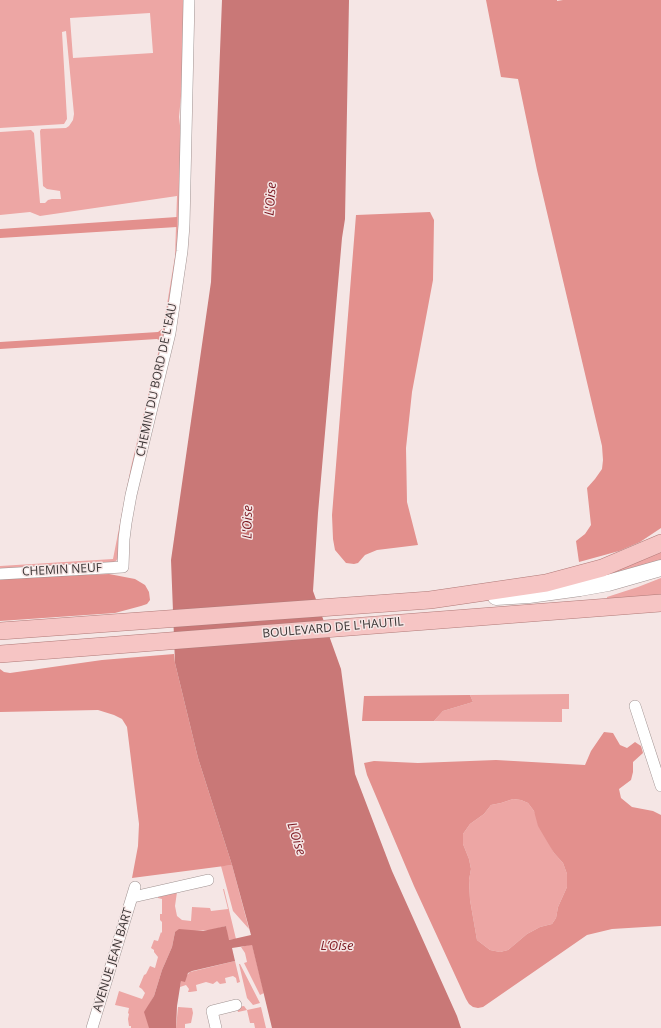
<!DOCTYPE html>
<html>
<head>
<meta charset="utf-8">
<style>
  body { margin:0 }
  canvas { display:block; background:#f5e6e5 }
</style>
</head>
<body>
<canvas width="661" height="1028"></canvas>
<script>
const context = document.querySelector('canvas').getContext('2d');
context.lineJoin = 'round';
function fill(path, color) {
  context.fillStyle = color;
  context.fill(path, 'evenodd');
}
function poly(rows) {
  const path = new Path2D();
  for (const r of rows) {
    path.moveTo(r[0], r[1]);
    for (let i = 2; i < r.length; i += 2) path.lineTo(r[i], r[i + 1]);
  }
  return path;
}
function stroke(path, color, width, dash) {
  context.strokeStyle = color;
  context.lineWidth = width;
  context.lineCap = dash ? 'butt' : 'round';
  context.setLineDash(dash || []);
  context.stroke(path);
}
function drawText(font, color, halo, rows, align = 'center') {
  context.font = font + ' "Open Sans",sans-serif';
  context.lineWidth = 3;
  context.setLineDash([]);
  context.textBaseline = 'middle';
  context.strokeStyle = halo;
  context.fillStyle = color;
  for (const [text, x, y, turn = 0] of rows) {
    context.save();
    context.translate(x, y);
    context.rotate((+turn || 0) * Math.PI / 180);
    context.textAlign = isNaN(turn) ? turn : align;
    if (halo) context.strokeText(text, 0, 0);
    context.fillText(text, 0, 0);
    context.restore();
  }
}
fill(poly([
  [0,0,185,0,182,86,179,117,183,152,181,211,172,300,118,558,116,561,111,563,0,570,0,566,113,559,131,467,161,341,175,256,177,196,40,216,30,212,0,215,0,132,31,130,34,133,40,203,45,203,48,200,52,199,61,199,60,191,47,189,43,186,40,131,41,129,66,128,69,126,73,120,74,114,66,31,62,32,67,119,64,124,0,128],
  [150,13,153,53,73,58,70,18],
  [661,550,661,561,628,573,583,579],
  [661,578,661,598,607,602,607,597,638,587],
  [569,694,569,709,562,709,562,722,434,721,443,711,473,702,470,695],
  [513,799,521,800,528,803,534,811,554,853,563,863,567,874,567,887,558,907,556,918,552,924,540,927,527,934,508,950,500,952,490,950,477,940,470,900,469,880,471,869,469,859,463,844,463,834,470,824,484,814,491,805,501,803],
  [232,865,249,929,233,911,221,866],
  [223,889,224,889,236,939,228,940,226,926,211,930,175,932,172,947,162,970,154,996,149,1005,149,1028,131,1028,131,1026,129,1026,128,1019,129,1014,128,1013,129,1008,115,1005,119,991,142,999,145,993,142,989,139,987,144,975,146,974,150,966,155,968,158,957,154,952,154,950,151,948,154,940,158,941,161,932,162,933,162,922,160,920,160,914,162,914,162,899,158,898,158,896,177,892,175,906,177,916,182,920,191,921,192,907,210,908,211,911,228,909],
  [252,944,264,993,260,995,244,963,247,962,245,953,241,947],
  [235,961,240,982,237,983,236,978,233,976,225,978,226,983,220,984,217,981,213,984,206,982,196,985,197,991,190,992,188,992,189,989,186,985,180,987,181,981,190,972],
  [239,964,240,964,260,1003,253,1005,247,998],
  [244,1006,247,1010,261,1007,266,1028,255,1028,254,1023,250,1023,247,1010,238,1012,237,1007],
  [178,1007,192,1008,193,1013,191,1023,185,1024,185,1028,176,1028]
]), '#eda6a4');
fill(poly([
  [486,0,557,0,557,1,563,0,661,0,661,528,640,542,619,551,579,562,576,541,585,534,591,525,587,488,595,479,602,469,603,460,602,446,537,170,518,79,501,77],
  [430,212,434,220,433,280,412,392,406,448,407,502,418,545,377,550,365,555,358,563,354,564,346,563,335,550,333,539,332,515,356,215],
  [177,217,177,227,0,238,0,229],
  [162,329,161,341,157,339,0,349,0,342,158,332],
  [109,574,135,579,145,585,149,592,150,600,147,604,141,606,115,613,0,621,0,578],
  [174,654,175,663,198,758,232,865,132,878,138,846,139,824,127,727,122,719,114,715,98,710,0,712,0,669,4,672,10,673,102,660],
  [470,695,473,702,443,711,434,721,362,721,364,696],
  [604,732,613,733,620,745,627,748,635,742,641,746,643,753,633,762,633,772,631,780,619,789,621,798,632,807,653,811,661,815,661,926,612,929,587,935,483,1007,478,1008,473,1007,469,1004,466,999,414,886,367,775,364,763,374,761,418,763,496,760,585,765,591,751],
  [513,799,521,800,528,803,534,811,538,826,545,838,554,853,563,863,567,874,567,887,558,907,556,918,552,924,540,927,527,934,508,950,500,952,490,950,477,940,470,900,469,880,471,869,469,859,463,844,463,834,470,824,484,814,491,805,501,803]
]), '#e3908d');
fill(poly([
  [222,0,349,0,345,219,342,238,318,513,313,591,341,669,355,774,392,871,457,1016,461,1028,272,1028,252,945,232,948,235,961,192,971,188,973,185,982,181,981,177,1006,176,1028,149,1028,144,1012,154,996,162,970,172,947,175,932,179,929,203,931,226,926,229,940,251,935,232,865,198,758,175,663,171,560,211,282]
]), '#c97877');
const minor = poly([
  [0,574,123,567,124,539,126,523,131,495,170,333,182,251,184,225,189,0],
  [635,706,661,786],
  [133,897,208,880],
  [92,1028,135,887],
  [216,1028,212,1011,236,1005]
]);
const secondary = poly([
  [496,597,529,595,580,588,608,583,661,568]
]);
const primary = poly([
  [0,631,430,600,546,583,602,568,661,543],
  [0,654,661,603]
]);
stroke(minor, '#a19392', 12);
stroke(secondary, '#a19392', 17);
stroke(primary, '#b07a78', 18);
stroke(minor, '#fff', 11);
stroke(secondary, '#fff', 16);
stroke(primary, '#f6c5c4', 17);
drawText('12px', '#3a3434', '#f5e6e5', [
  ["CHEMIN DU BORD DE L'EAU",157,380,-78],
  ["CHEMIN NEUF",62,570,-3],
  ["BOULEVARD DE L'HAUTIL",333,628,-5],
  ["AVENUE JEAN BART",113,960,-73]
]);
drawText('italic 13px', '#7b1922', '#f5e6e5', [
  ["L'Oise",271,199,-86],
  ["L'Oise",248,522,-89],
  ["L'Oise",296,839,72],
  ["L’Oise",337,946]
]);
</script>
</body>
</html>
